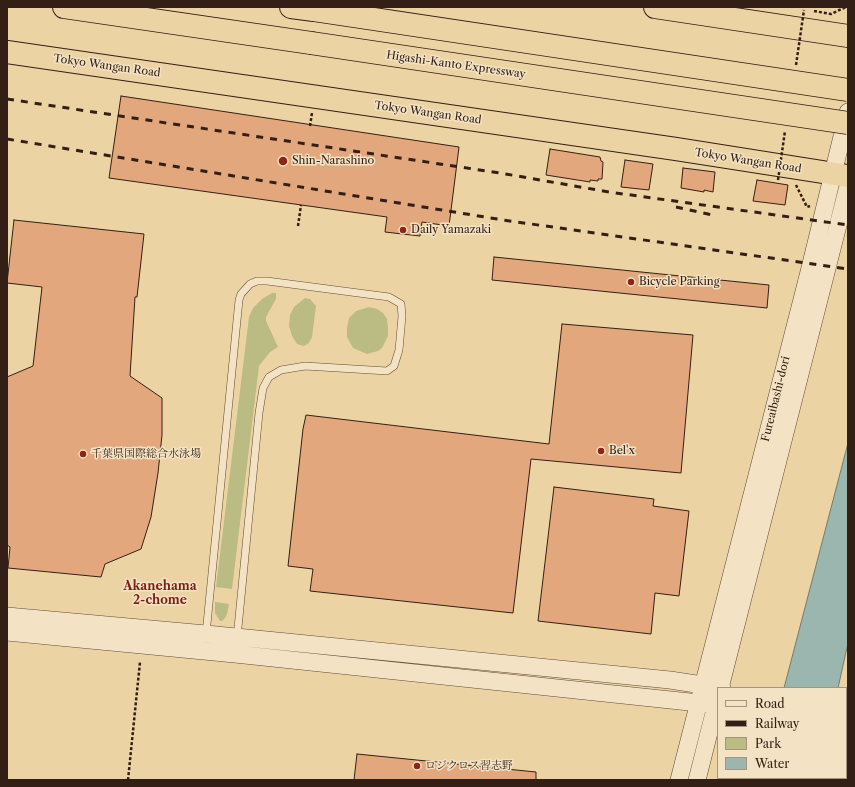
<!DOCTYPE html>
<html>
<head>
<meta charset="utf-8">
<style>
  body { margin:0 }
  #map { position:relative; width:855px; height:787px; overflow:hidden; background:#ecd3a4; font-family:"Libre Caslon Text",serif }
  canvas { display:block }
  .frame { position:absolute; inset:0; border:8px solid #331f15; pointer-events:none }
  .legend { position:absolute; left:717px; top:687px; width:130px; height:92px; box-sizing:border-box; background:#f3e2c4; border:1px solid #a6947e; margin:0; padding:5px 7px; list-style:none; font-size:12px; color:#331f15 }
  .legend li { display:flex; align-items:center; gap:8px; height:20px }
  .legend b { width:20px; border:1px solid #a6947e }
</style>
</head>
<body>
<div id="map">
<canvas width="855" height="787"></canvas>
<div class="frame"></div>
<ul class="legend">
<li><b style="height:5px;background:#f3e2c4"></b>Road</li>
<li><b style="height:5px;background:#331f15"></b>Railway</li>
<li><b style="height:11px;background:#bbbb84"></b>Park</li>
<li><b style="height:11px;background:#9bb6af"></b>Water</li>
</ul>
</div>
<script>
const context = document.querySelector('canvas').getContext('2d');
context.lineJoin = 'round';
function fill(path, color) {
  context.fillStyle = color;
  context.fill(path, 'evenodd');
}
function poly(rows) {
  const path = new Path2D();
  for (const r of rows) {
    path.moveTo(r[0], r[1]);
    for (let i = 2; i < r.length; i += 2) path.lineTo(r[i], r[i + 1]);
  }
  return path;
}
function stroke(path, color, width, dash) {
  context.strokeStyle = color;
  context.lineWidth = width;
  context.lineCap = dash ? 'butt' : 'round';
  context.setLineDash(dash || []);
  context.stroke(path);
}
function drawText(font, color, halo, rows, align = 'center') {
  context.font = font + ' "Libre Caslon Text","Noto Serif JP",serif';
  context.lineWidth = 3;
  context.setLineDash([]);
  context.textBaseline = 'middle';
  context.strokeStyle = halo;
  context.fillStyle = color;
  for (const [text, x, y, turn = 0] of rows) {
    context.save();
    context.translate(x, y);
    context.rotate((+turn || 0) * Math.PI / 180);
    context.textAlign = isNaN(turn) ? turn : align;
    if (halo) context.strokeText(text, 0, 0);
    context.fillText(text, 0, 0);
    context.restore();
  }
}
fill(poly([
  [272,293,276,293,276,299,266,317,266,321,278,347,270,352,259,366,232,589,216,587,249,317,253,308,262,299],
  [305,298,310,299,316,306,312,337,309,343,304,346,297,344,292,336,289,326,290,315,294,307],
  [369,307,377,309,383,313,387,319,388,328,388,336,382,348,378,351,367,354,353,348,347,337,347,328,349,318,356,311],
  [215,602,229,604,227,614,225,618,222,621,220,621,215,613]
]), '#bbbb84');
const water = poly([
  [848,443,848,643,838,688,784,688,848,443],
  [763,778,817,778,816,780,763,780,763,778]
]);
fill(water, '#9bb6af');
stroke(water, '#717a71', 1);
const building = poly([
  [121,96,459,147,449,226,422,222,420,236,385,232,387,217,109,178,121,96],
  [550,149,600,157,601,161,603,162,602,179,598,179,598,181,590,180,590,182,546,175,550,149],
  [625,160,653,164,649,190,621,187,625,160],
  [683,168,715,172,713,192,704,190,704,192,681,188,683,168],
  [757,180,788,185,785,205,753,201,757,180],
  [14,220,144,234,137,297,135,297,130,376,162,398,162,435,158,473,151,517,141,549,105,564,101,577,8,568,10,547,7,545,7,377,33,366,42,287,7,283,14,220],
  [494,257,769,285,767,308,492,280,494,257],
  [562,324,693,335,681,473,531,459,513,613,310,591,313,569,288,566,303,429,306,415,549,444,562,324],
  [554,487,654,499,653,506,689,511,679,596,655,593,651,634,538,621,554,487],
  [357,754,536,772,536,780,354,780,357,754]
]);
fill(building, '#e3a77e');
stroke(building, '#331f15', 1);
const service = poly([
  [206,634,239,300,241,294,250,284,257,281,267,281,389,297,401,304,402,316,399,350,394,366,387,371,305,366,281,370,269,377,263,388,259,413,237,638]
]);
const tertiary = poly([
  [7,616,206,634,670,680,722,688],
  [7,632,235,654,718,705],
  [720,688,848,186],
  [846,717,848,717],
  [846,731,848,731],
  [679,780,809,272,848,112],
  [697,780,718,697]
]);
const trunk = poly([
  [655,7,848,36],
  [7,52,676,149,848,176]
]);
const motorway = poly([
  [64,7,311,43],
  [291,7,314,10]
]);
stroke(service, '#614c39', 8);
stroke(tertiary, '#614c39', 18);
stroke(trunk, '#331f15', 24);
stroke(motorway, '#331f15', 24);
stroke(poly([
  [814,11,831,14,846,7],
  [310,126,312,113],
  [796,185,807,207,810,206],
  [298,226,301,205],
  [128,780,140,662],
  [730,780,730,778],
  [758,780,759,778]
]), '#331f15', 2.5, [3, 2]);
stroke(service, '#f3e2c4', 7);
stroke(tertiary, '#f3e2c4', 17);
stroke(trunk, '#ecd3a4', 22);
stroke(motorway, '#ecd3a4', 22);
stroke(poly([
  [7,99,500,173,609,192,848,225],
  [7,139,503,220,848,269],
  [676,207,717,216]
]), '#331f15', 3, [7, 7]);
const motorwayBridge = poly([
  [314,10,848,90],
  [311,43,848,123]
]);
stroke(motorwayBridge, '#331f15', 24, []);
stroke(poly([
  [796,65,804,10],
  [778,180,785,131]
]), '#331f15', 2.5, [3, 2]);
stroke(motorwayBridge, '#ecd3a4', 22);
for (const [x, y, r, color] of [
  [283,161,5,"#8f2418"],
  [403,230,4,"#8f2418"],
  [631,282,4,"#8f2418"],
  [601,451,4,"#8f2418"],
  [83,454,4,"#8f2418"],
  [417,766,4,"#8f2418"]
]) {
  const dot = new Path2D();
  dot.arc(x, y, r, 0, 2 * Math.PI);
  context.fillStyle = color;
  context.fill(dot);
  stroke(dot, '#f3e2c4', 1.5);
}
drawText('11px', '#331f15', '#f3e2c4', [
  ["Higashi-Kanto Expressway",456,65,8],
  ["Tokyo Wangan Road",107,66,8],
  ["Tokyo Wangan Road",428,113,8],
  ["Tokyo Wangan Road",748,161,9],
  ["Fureaibashi-dori",776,399,-76]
]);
drawText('11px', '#331f15', '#f3e2c4', [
  ["Shin-Narashino",292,161],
  ["Daily Yamazaki",411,230],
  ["Bicycle Parking",639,282],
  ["Bel'x",609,451],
  ["千葉県国際総合水泳場",91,454],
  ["ロジクロス習志野",425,766]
], 'left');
drawText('bold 12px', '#7a1f14', '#f3e2c4', [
  ["Akanehama",160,587],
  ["2-chome",160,601]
]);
</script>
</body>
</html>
